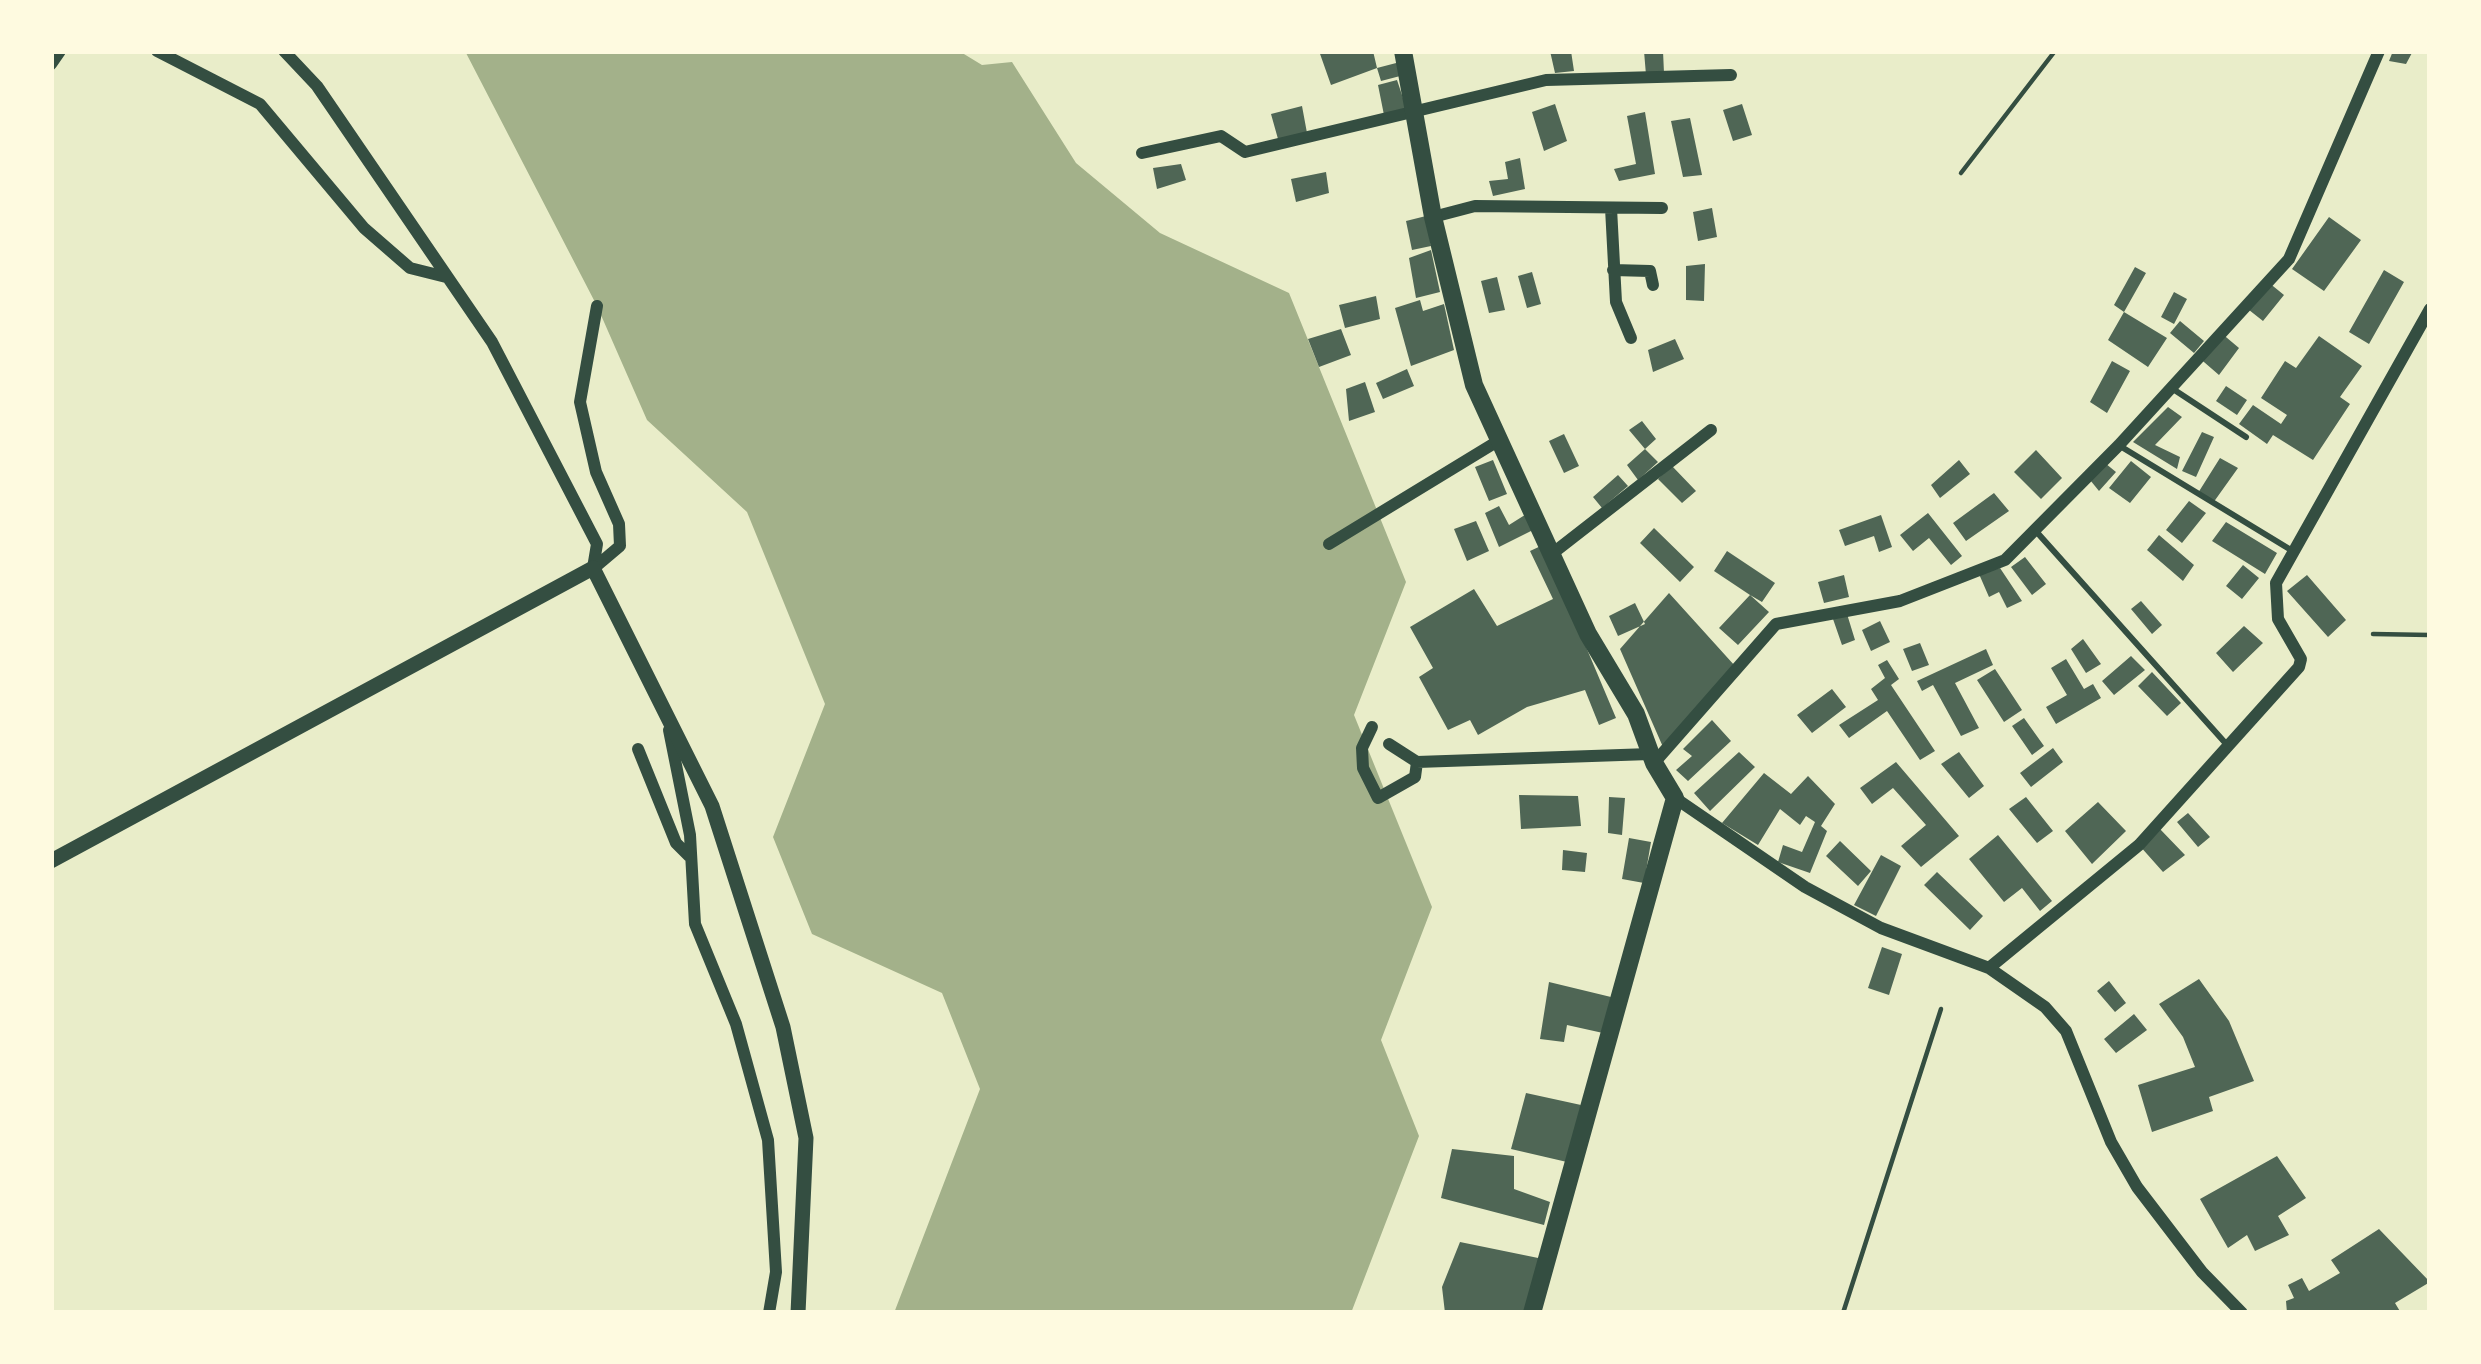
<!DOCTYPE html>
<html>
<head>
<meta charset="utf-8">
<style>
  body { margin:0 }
  #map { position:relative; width:2481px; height:1364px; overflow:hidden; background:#e9edc9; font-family:"Alegreya Sans",sans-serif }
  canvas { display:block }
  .frame { position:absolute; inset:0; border:54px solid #fefae0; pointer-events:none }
</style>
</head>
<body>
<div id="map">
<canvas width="2481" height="1364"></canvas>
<div class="frame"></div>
</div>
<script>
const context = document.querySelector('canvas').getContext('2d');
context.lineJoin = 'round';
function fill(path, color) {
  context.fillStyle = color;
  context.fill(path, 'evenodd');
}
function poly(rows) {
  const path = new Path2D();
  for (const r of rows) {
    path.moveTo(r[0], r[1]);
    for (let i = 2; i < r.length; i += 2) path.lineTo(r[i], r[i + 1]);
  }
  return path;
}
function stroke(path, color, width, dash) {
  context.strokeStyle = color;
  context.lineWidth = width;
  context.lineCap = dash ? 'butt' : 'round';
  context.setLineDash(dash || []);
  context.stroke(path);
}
fill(poly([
  [465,51,959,51,982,65,1012,62,1076,163,1160,233,1289,293,1406,582,1354,715,1432,907,1381,1040,1419,1136,1351,1313,894,1313,980,1089,942,993,812,934,773,837,825,704,747,512,647,420,597,306]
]), '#a3b18a');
fill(poly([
  [1319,51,1373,51,1377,68,1331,85],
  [1550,51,1571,51,1574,71,1555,73],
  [1644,51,1663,51,1664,73,1646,75],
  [2393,51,2413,51,2406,64,2389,61],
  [1400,62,1404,75,1381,81,1377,68],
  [1397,80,1407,110,1384,115,1378,85],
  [1555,104,1567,141,1544,151,1532,112],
  [1742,104,1752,135,1733,141,1723,110],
  [1302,106,1307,133,1278,139,1271,114],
  [1645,112,1655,174,1619,181,1614,169,1636,164,1627,116],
  [1690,118,1702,175,1683,177,1671,121],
  [1520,158,1525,189,1493,196,1489,181,1508,179,1505,162],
  [1181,164,1186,180,1157,189,1153,168],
  [1326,172,1329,193,1296,202,1291,179],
  [1712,208,1717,237,1698,241,1693,212],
  [1426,216,1431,246,1412,250,1406,221],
  [2329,217,2361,240,2324,291,2292,269],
  [1431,250,1440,292,1416,298,1409,258],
  [1705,264,1704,301,1686,300,1686,266],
  [2135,267,2146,273,2124,312,2114,305],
  [2384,270,2404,282,2369,344,2349,332],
  [1532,272,1541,304,1527,308,1518,276],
  [1497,277,1505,310,1489,313,1481,281],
  [2268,282,2284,295,2263,321,2244,306],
  [2174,292,2187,299,2174,324,2161,317],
  [1376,296,1380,319,1345,328,1339,305],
  [1420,300,1423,311,1444,304,1454,350,1411,366,1395,308],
  [2124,312,2167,338,2148,367,2108,340],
  [2180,321,2204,341,2194,353,2170,333],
  [1341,329,1351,355,1319,367,1308,339],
  [2220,332,2239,348,2219,375,2197,356],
  [2319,336,2362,366,2340,397,2350,404,2313,460,2273,435,2267,444,2239,424,2253,405,2281,424,2287,415,2261,398,2285,361,2296,368],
  [1675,339,1684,359,1653,372,1648,350],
  [2112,361,2130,371,2107,413,2090,402],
  [1407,369,1414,386,1383,399,1376,383],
  [1365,382,1375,412,1349,421,1346,389],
  [2226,386,2247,400,2237,415,2216,401],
  [2168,407,2182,417,2155,445,2180,457,2177,469,2133,442],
  [1642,421,1656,439,1645,449,1629,430],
  [2202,432,2214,437,2196,477,2182,471],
  [1564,434,1579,466,1564,473,1549,441],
  [1645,449,1658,462,1638,480,1627,465],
  [2036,450,2062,478,2041,499,2014,472],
  [2220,458,2238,468,2213,503,2198,493],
  [2100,459,2116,472,2099,491,2086,475],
  [1493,460,1507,494,1489,501,1475,467],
  [1959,460,1970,474,1940,498,1931,485],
  [2131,461,2151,477,2130,503,2109,488],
  [1672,466,1696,491,1682,503,1658,479],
  [1618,475,1628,486,1602,508,1593,497],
  [1994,493,2009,511,1966,541,1953,523],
  [2189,501,2206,513,2182,543,2166,530],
  [1499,506,1509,525,1528,513,1535,529,1499,547,1485,513],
  [1928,513,1962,556,1951,565,1929,538,1913,551,1900,535],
  [1881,515,1892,547,1879,552,1874,536,1845,546,1839,530],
  [1476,521,1489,551,1467,561,1454,529],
  [2226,522,2277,553,2265,574,2212,541],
  [1654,528,1694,567,1680,582,1640,543],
  [2159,535,2194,565,2183,581,2147,550],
  [1543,545,1616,718,1599,725,1585,690,1527,707,1478,735,1470,720,1448,730,1419,677,1433,668,1410,627,1474,589,1497,626,1553,599,1530,551],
  [1727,551,1775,583,1762,602,1750,595,1769,612,1738,645,1719,628,1750,595,1714,571],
  [2025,557,2046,584,2032,595,2011,567],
  [2243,565,2259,578,2242,599,2226,586],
  [2000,568,2022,601,2007,608,1999,592,1989,597,1979,574],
  [1844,575,1849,597,1824,603,1818,582],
  [2307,575,2346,620,2328,637,2287,591],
  [1669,593,1735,666,1663,747,1620,649],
  [2141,601,2162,625,2152,634,2131,609],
  [1635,603,1645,624,1618,636,1609,616],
  [1847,614,1855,640,1842,645,1833,619],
  [1880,621,1890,642,1871,651,1862,630],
  [2244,626,2263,643,2233,672,2216,653],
  [2083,639,2101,664,2086,673,2071,649],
  [1920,643,1929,665,1912,671,1903,649],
  [1986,649,1993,665,1955,683,1979,728,1961,736,1933,685,1922,691,1917,681],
  [2131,656,2145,670,2114,695,2102,681],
  [2066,659,2084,689,2093,684,2101,698,2056,724,2046,707,2067,695,2051,668],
  [1887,660,1899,679,1891,685,1935,751,1920,760,1887,711,1849,738,1839,725,1878,700,1871,689,1885,678,1878,665],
  [1995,669,2022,710,2004,722,1977,680],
  [2152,672,2181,703,2167,716,2138,686],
  [1832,689,1846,707,1812,733,1797,715],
  [2024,718,2044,746,2032,755,2012,726],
  [1712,720,1731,741,1688,781,1676,770,1692,756,1683,749],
  [2053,748,2063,762,2031,787,2020,773],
  [1739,752,1755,767,1710,811,1694,793],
  [1959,752,1984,786,1969,798,1941,764],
  [1896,762,1959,836,1921,867,1901,846,1926,825,1893,788,1872,804,1860,788],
  [1764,773,1791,794,1808,776,1835,804,1821,826,1827,831,1810,873,1778,862,1783,845,1802,852,1815,822,1806,816,1800,825,1780,809,1758,845,1722,823],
  [1519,795,1578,796,1581,826,1521,829],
  [1609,797,1625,798,1622,835,1608,833],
  [2026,797,2053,831,2037,843,2009,809],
  [2098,802,2126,831,2092,864,2065,831],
  [2188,813,2210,837,2198,847,2177,822],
  [2159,828,2185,855,2163,872,2139,845],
  [1998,835,2052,901,2040,911,2022,888,2004,902,1969,859],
  [1629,838,1651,842,1644,883,1622,879],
  [1840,841,1871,871,1858,886,1826,856],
  [1563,850,1587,853,1585,872,1562,870],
  [1881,855,1901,866,1876,916,1854,905],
  [1937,872,1983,916,1970,930,1924,885],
  [1882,947,1902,954,1889,995,1868,988],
  [2199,979,2229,1021,2254,1081,2209,1097,2213,1111,2152,1132,2138,1085,2195,1067,2183,1037,2159,1004],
  [2109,981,2126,1003,2115,1012,2097,991],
  [1549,982,1611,997,1603,1033,1567,1025,1564,1042,1540,1039],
  [2134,1014,2147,1030,2116,1053,2104,1039],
  [1526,1093,1581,1105,1567,1162,1511,1149],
  [1452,1149,1514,1156,1514,1189,1550,1202,1544,1225,1441,1198],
  [2277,1156,2306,1198,2278,1216,2289,1235,2255,1251,2247,1235,2228,1248,2200,1199],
  [2379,1229,2430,1282,2395,1303,2401,1313,2287,1313,2286,1301,2294,1298,2288,1285,2302,1278,2309,1291,2340,1273,2331,1260],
  [1460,1242,1548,1260,1534,1313,1445,1313,1442,1287]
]), '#4f6655');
stroke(poly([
  [1961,173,2055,51],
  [2373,634,2430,635],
  [1843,1313,1941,1009]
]), '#344e41', 4.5);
stroke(poly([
  [2173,389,2246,437],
  [2120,446,2291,550],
  [2034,529,2228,746]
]), '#344e41', 6);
stroke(poly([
  [157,51,260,104,364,228,410,268,446,277],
  [284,51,317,86,492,342,597,544,593,568],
  [51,64,60,51],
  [1142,153,1221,136,1245,152,1546,80,1731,75],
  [1611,208,1616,302,1631,338],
  [1433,217,1475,206,1662,208],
  [1613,270,1650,271,1653,285],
  [1329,544,1498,441],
  [1553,553,1711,430],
  [594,568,620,546,619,524,596,472,580,402,597,306],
  [1372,727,1362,748,1363,768,1378,798,1415,777,1417,762,1650,754],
  [669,730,690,835,695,924,736,1024,768,1140,776,1272,769,1313],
  [1389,744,1417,762],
  [638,749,676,843,689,856],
  [1654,763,1776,624,1900,601,2005,560,2119,445,2289,259,2379,51],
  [1675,798,1805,887,1881,928,1989,968,2045,1007,2066,1031,2111,1142,2137,1187,2202,1272,2242,1313],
  [1989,968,2139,845,2299,667,2301,659,2278,619,2276,583,2430,309]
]), '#344e41', 12);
stroke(poly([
  [51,861,593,568,712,806,783,1027,806,1138,798,1313]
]), '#344e41', 15);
stroke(poly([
  [1403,51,1433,217,1474,385,1588,634,1636,714,1654,763,1675,798,1532,1313]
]), '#344e41', 18);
</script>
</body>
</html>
